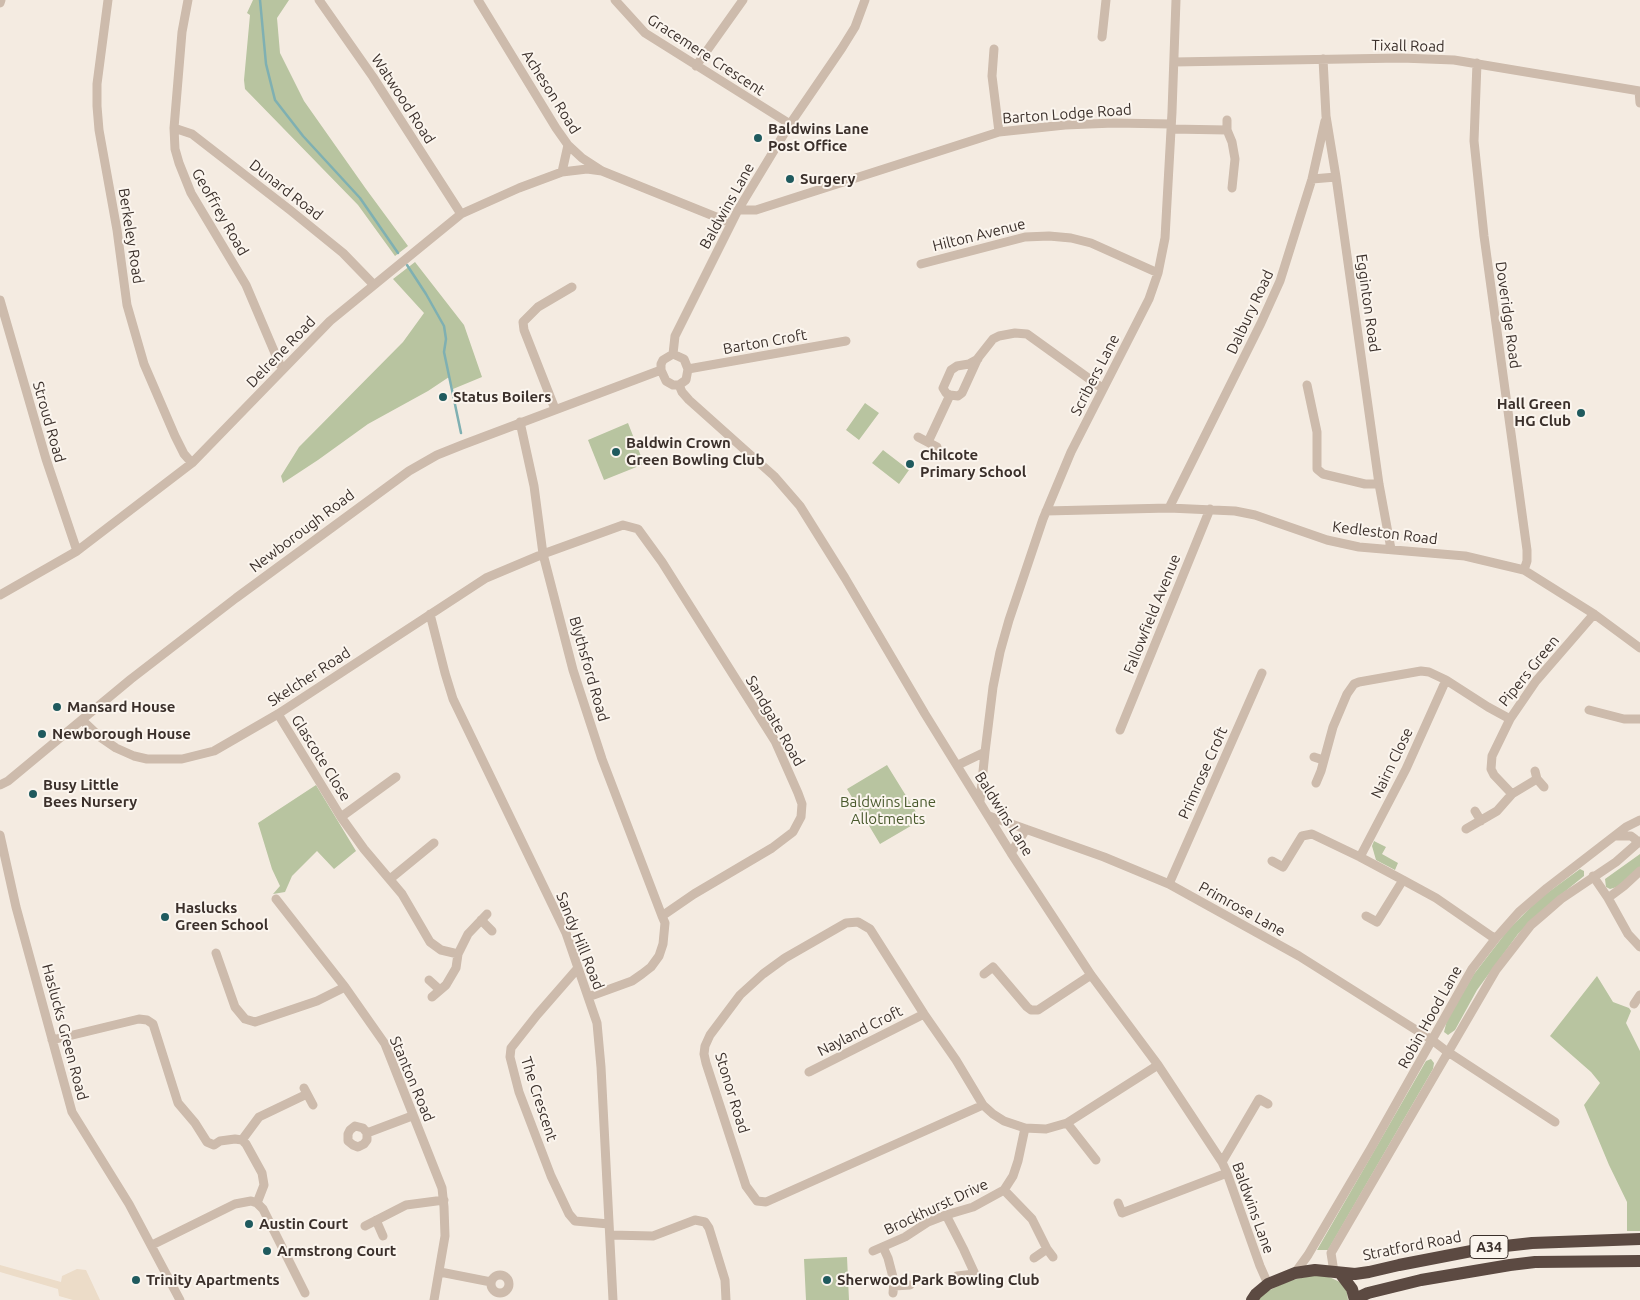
<!DOCTYPE html>
<html>
<head>
<meta charset="utf-8">
<style>
  body { margin:0 }
  canvas { display:block; background:#f4ebe1 }
</style>
</head>
<body>
<canvas width="1640" height="1300"></canvas>
<script>
const context = document.querySelector('canvas').getContext('2d');
context.lineJoin = 'round';
function fill(path, color) {
  context.fillStyle = color;
  context.fill(path, 'evenodd');
}
function poly(rows) {
  const path = new Path2D();
  for (const r of rows) {
    if (r.length === 3) {
      path.moveTo(r[0] + r[2], r[1]);
      path.arc(r[0], r[1], r[2], 0, 2 * Math.PI);
      continue;
    }
    path.moveTo(r[0], r[1]);
    for (let i = 2; i < r.length; i += 2) path.lineTo(r[i], r[i + 1]);
  }
  return path;
}
function stroke(path, color, width, dash) {
  context.strokeStyle = color;
  context.lineWidth = width;
  context.lineCap = dash ? 'butt' : 'round';
  context.setLineDash(dash || []);
  context.stroke(path);
}
function drawText(font, color, halo, rows, align = 'center') {
  context.font = font + ' Ubuntu,sans-serif';
  context.lineWidth = 4;
  context.setLineDash([]);
  context.textBaseline = 'middle';
  context.strokeStyle = halo;
  context.fillStyle = color;
  for (const [text, x, y, turn = 0] of rows) {
    context.save();
    context.translate(x, y);
    context.rotate((+turn || 0) * Math.PI / 180);
    context.textAlign = isNaN(turn) ? turn : align;
    if (halo) context.strokeText(text, 0, 0);
    context.fillText(text, 0, 0);
    context.restore();
  }
}
fill(poly([
  [253,0,289,0,277,18,280,53,304,101,366,189,408,246,395,256,358,205,245,89,244,80,250,15,247,13],
  [415,262,464,325,482,377,453,389,449,377,428,391,368,424,318,460,283,483,281,476,299,447,403,342,424,313,393,279],
  [865,403,879,413,859,440,846,430],
  [628,423,644,464,604,480,588,440],
  [883,450,909,470,899,484,872,463],
  [887,765,921,820,880,844,847,789],
  [316,785,356,851,334,869,317,851,292,876,285,892,273,894,280,886,272,869,258,823],
  [1374,841,1386,847,1382,854,1398,863,1395,870,1376,860,1372,846],
  [1640,854,1640,867,1617,887,1610,889,1606,887,1605,879],
  [1580,869,1584,871,1584,876,1547,906,1518,934,1477,990,1455,1030,1448,1035,1444,1032,1447,1020,1474,974,1508,930,1539,899],
  [1597,976,1613,1002,1629,1008,1631,1011,1626,1023,1640,1051,1640,1231,1627,1231,1627,1202,1609,1165,1584,1105,1600,1083,1591,1072,1550,1036],
  [1431,1059,1434,1063,1433,1069,1328,1250,1317,1250,1426,1061],
  [847,1257,849,1300,806,1300,804,1259],
  [1310,1276,1327,1276,1342,1283,1347,1292,1348,1300,1258,1300,1264,1293,1288,1281]
]), '#b8c4a0');
fill(poly([
  [0,1265,61,1282,62,1276,77,1269,86,1270,100,1300,73,1300,59,1296,58,1289,0,1272]
]), '#ecdcc8');
stroke(poly([
  [260,0,266,64,275,100,303,136,360,198,398,253],
  [407,265,426,294,444,326,446,339,444,352,461,433]
]), '#7fb0b2', 2.5);
stroke(poly([
  [108,0,97,84,97,106,99,130,117,230,127,305,144,364,175,436,184,454,192,463],
  [188,0,182,32,174,128,175,149,179,163,191,193,246,285,280,365,284,368],
  [319,0,373,77,461,214],
  [478,0,556,128,568,145,582,158,602,171,731,223],
  [615,0,645,33,790,124],
  [0,3,1,0],
  [1102,37,1106,0],
  [994,49,992,76,999,132],
  [1323,59,1326,116,1336,177,1379,484,1391,549],
  [1174,62,1401,58,1454,60,1640,91],
  [1477,63,1474,141,1484,236,1527,550,1527,561,1524,570],
  [696,66,743,0],
  [1639,91,1640,103],
  [1227,120,1227,130,1232,142,1235,159,1232,188],
  [174,128,192,134,290,210,343,253,374,285],
  [1171,129,1227,130],
  [562,172,568,145],
  [1312,179,1336,177],
  [738,210,756,210,999,132,1065,125,1114,123,1171,124],
  [921,264,1025,237,1049,236,1071,238,1091,243,1158,273],
  [0,300,46,459,77,551],
  [673,354,675,336,738,210,790,124,842,48,855,27,865,0],
  [673,354,684,359,688,369,686,380,679,385,673,385,666,381,661,370,661,364,663,360,673,354],
  [688,369,846,341],
  [679,385,682,392,689,400,774,476,800,506,845,578,925,714,1011,853,1091,975,1158,1065,1222,1162,1227,1173,1260,1266,1268,1284],
  [1307,385,1317,432,1317,469,1323,474,1365,484,1379,484],
  [950,395,958,396,962,393,978,358,993,339,999,336,1015,333,1027,334,1102,388],
  [950,395,946,393,943,388,951,370,957,366,969,364,978,359],
  [555,409,524,330,523,322,538,307,572,287],
  [520,422,534,486,543,554,573,670,602,759,662,916],
  [918,437,937,447],
  [928,442,950,395],
  [1169,508,1261,323,1280,281,1312,179,1325,121],
  [1046,511,1169,508,1235,511,1255,515,1327,540,1359,547,1465,556,1524,570,1594,614,1640,648],
  [0,595,77,551,192,463,330,321,461,214,519,188,562,172,587,169,602,171],
  [430,614,445,673,453,699,566,933,597,1023,601,1067,613,1300],
  [1589,710,1624,719,1640,719],
  [278,714,341,817,364,849,402,894,430,942,441,950,458,954,456,968,446,985,432,997],
  [1510,719,1492,756,1491,769,1494,775,1512,794,1537,779],
  [82,720,100,737,116,748,134,756,147,759,182,759,214,751,278,714,486,578,543,554,623,525,638,529,662,562,775,741,798,793,802,804,801,817,793,832,772,848,694,894,662,916,665,923,663,944,659,956,651,967,642,974,632,981,588,997],
  [1120,730,1210,509],
  [1314,757,1323,760],
  [958,765,985,752,993,687,1000,652,1009,620,1043,519,1071,452,1149,299,1158,273,1165,238,1172,112,1176,0],
  [1535,771,1537,779,1544,787],
  [1316,783,1321,771,1333,727,1347,694,1354,684,1359,682,1421,671,1429,672,1446,680,1488,707,1510,719,1536,681,1594,614],
  [0,785,8,781,131,679,236,598,409,471,437,455,462,445,661,370],
  [980,801,985,752],
  [1475,811,1481,821],
  [989,816,1104,857,1169,884,1299,956,1432,1040,1445,1050,1555,1122],
  [341,817,396,777],
  [1466,829,1497,811,1512,794],
  [0,835,16,907,72,1112,129,1204,180,1300],
  [1615,836,1631,836,1635,839,1637,844],
  [1011,853,1026,829],
  [1360,857,1406,769,1446,680],
  [1272,861,1283,867,1302,836,1312,834,1360,857,1403,880,1377,922,1366,916],
  [1593,876,1608,898,1628,934,1640,947],
  [390,879,434,843],
  [1403,880,1436,898,1491,936,1496,938],
  [1169,884,1262,673],
  [1608,898,1624,886,1640,871],
  [276,899,345,987,385,1044,442,1188,444,1207,445,1236,434,1300],
  [481,920,492,931],
  [216,953,235,1007,245,1019,255,1022,317,1001,345,987],
  [458,954,468,934,487,914],
  [578,968,537,1015,511,1048,510,1057,519,1092,551,1176,569,1214,575,1221,609,1224],
  [984,974,993,967,1027,1007,1031,1010,1038,1010,1091,975],
  [429,980,440,990],
  [1634,1004,1640,995],
  [52,1040,139,1019,147,1020,153,1024,178,1103,195,1123,207,1142,214,1145,220,1141,235,1139,242,1140,246,1144,262,1173,264,1185,257,1203],
  [809,1072,924,1014],
  [304,1088,313,1105],
  [983,1105,956,1060,924,1014,870,929,858,922,846,923,785,958,763,974,740,995,710,1035,705,1046,704,1054,706,1063,746,1186,757,1201,766,1202,983,1105,993,1114,1004,1121,1025,1128,1046,1129,1067,1123,1158,1065],
  [1067,1123,1096,1160],
  [367,1133,363,1128,355,1126,350,1130,348,1134,348,1141,353,1145,358,1147,364,1144,367,1140,367,1133,412,1116],
  [242,1140,259,1117,307,1094],
  [1222,1162,1259,1099,1268,1104],
  [1004,1190,1032,1219,1047,1249,1034,1258],
  [1118,1203,1122,1213,1227,1173],
  [946,1215,964,1250,975,1274,957,1276],
  [376,1220,383,1236],
  [365,1226,406,1205,444,1200],
  [610,1235,653,1236,695,1220,705,1222,709,1228,725,1280,726,1300],
  [152,1245,235,1204,251,1201,257,1203,263,1209,305,1293],
  [883,1247,888,1258,894,1281,893,1293],
  [1047,1249,1053,1257],
  [873,1251,905,1237,928,1222,946,1215,973,1207,1004,1190,1013,1176,1018,1161,1025,1128],
  [440,1272,491,1282],
  [1334,1272,1331,1253,1496,970,1531,925,1545,913,1561,899,1616,862,1640,841],
  [1295,1273,1308,1255,1371,1148,1472,969,1496,938,1519,912,1547,888,1626,827,1640,820],
  [500,1284,9],
  [894,1286,910,1285]
]), '#cdbbac', 9);
stroke(poly([
  [1340,1273,1352,1289,1355,1300],
  [1355,1299,1368,1293,1421,1280,1510,1265,1535,1262,1640,1261],
  [1252,1300,1256,1294,1268,1284,1295,1273,1315,1270,1355,1274,1369,1272,1399,1265,1487,1248,1532,1243,1640,1239]
]), '#5c4a42', 12);
for (const [x, y, r, color] of [
  [758,138,5,"#1f5a5e"],
  [790,179,5,"#1f5a5e"],
  [443,397,5,"#1f5a5e"],
  [1581,413,5,"#1f5a5e"],
  [616,452,5,"#1f5a5e"],
  [910,464,5,"#1f5a5e"],
  [57,707,5,"#1f5a5e"],
  [42,734,5,"#1f5a5e"],
  [33,794,5,"#1f5a5e"],
  [165,917,5,"#1f5a5e"],
  [249,1224,5,"#1f5a5e"],
  [267,1251,5,"#1f5a5e"],
  [136,1280,5,"#1f5a5e"],
  [827,1280,5,"#1f5a5e"]
]) {
  const dot = new Path2D();
  dot.arc(x, y, r, 0, 2 * Math.PI);
  context.fillStyle = color;
  context.fill(dot);
  stroke(dot, '#fbf5ee', 2);
}
for (const [x, y, w] of [
  [1489,1247,38]
]) {
  const box = new Path2D();
  box.roundRect(x - w / 2, y - 11.5, w, 23, 4);
  context.fillStyle = '#fbf5ee';
  context.fill(box);
  stroke(box, '#3b302b', 1);
}
drawText('bold 14px', '#3b302b', null, [
  ["A34",1489,1247]
]);
drawText('15px', '#3b302b', '#fbf5ee', [
  ["Tixall Road",1408,46,1],
  ["Gracemere Crescent",706,55,33],
  ["Acheson Road",551,92,58],
  ["Watwood Road",403,99,57],
  ["Barton Lodge Road",1067,114,-4],
  ["Dunard Road",286,190,38],
  ["Baldwins Lane",727,206,-61],
  ["Geoffrey Road",220,212,60],
  ["Hilton Avenue",979,235,-14],
  ["Berkeley Road",131,236,81],
  ["Egginton Road",1368,303,82],
  ["Dalbury Road",1250,312,-65],
  ["Doveridge Road",1508,315,82],
  ["Barton Croft",765,342,-10],
  ["Delrene Road",281,352,-46],
  ["Scribers Lane",1095,375,-63],
  ["Stroud Road",49,422,74],
  ["Newborough Road",302,531,-37],
  ["Kedleston Road",1385,533,7],
  ["Fallowfield Avenue",1152,614,-68],
  ["Blythsford Road",589,669,74],
  ["Pipers Green",1529,671,-51],
  ["Skelcher Road",309,677,-33],
  ["Sandgate Road",775,721,60],
  ["Glascote Close",321,758,58],
  ["Nairn Close",1392,763,-64],
  ["Primrose Croft",1203,773,-66],
  ["Baldwins Lane",1004,814,58],
  ["Primrose Lane",1242,909,29],
  ["Sandy Hill Road",580,941,68],
  ["Robin Hood Lane",1430,1017,-61],
  ["Nayland Croft",860,1031,-27],
  ["Haslucks Green Road",65,1032,75],
  ["Stanton Road",412,1079,67],
  ["Stonor Road",732,1093,73],
  ["The Crescent",539,1099,72],
  ["Brockhurst Drive",936,1207,-25],
  ["Baldwins Lane",1253,1208,70],
  ["Stratford Road",1412,1246,-11]
]);
drawText('bold 15px', '#3b302b', '#fbf5ee', [
  ["Baldwins Lane",768,129],
  ["Post Office",768,146],
  ["Surgery",800,179],
  ["Status Boilers",453,397],
  ["Hall Green",1571,404,"right"],
  ["HG Club",1571,421,"right"],
  ["Baldwin Crown",626,443],
  ["Green Bowling Club",626,460],
  ["Chilcote",920,455],
  ["Primary School",920,472],
  ["Mansard House",67,707],
  ["Newborough House",52,734],
  ["Busy Little",43,785],
  ["Bees Nursery",43,802],
  ["Haslucks",175,908],
  ["Green School",175,925],
  ["Austin Court",259,1224],
  ["Armstrong Court",277,1251],
  ["Trinity Apartments",146,1280],
  ["Sherwood Park Bowling Club",837,1280]
], 'left');
drawText('15px', '#4a5a2e', '#fbf5ee', [
  ["Baldwins Lane",888,802],
  ["Allotments",888,819]
]);
</script>
</body>
</html>
